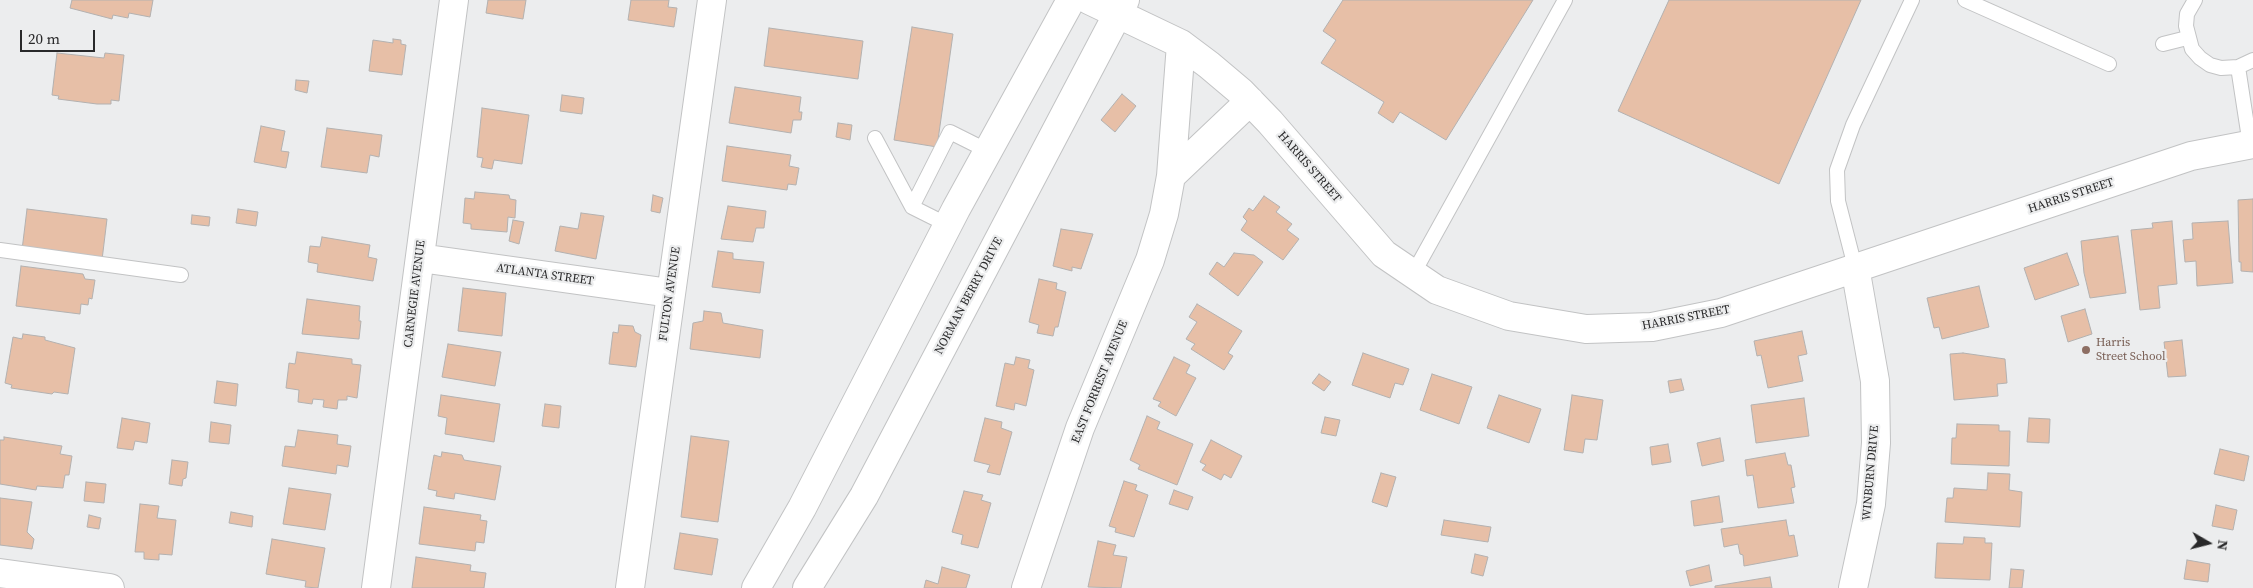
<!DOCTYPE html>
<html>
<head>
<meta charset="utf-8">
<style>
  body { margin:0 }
  #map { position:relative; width:2253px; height:588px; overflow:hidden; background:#ecedee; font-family:"Source Serif 4",serif }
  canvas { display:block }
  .north { position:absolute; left:2183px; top:518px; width:50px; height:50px; -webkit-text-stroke:4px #ecedee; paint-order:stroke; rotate:98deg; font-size:14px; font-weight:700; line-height:20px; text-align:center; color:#29292a }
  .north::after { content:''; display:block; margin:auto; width:18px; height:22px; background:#29292a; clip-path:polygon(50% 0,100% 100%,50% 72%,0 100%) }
  .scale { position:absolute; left:20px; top:30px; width:75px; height:22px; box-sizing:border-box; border:2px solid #29292a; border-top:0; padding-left:6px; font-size:15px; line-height:18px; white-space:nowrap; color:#29292a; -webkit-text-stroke:4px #ecedee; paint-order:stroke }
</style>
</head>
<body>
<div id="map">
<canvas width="2253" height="588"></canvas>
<div class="north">N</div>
<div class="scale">20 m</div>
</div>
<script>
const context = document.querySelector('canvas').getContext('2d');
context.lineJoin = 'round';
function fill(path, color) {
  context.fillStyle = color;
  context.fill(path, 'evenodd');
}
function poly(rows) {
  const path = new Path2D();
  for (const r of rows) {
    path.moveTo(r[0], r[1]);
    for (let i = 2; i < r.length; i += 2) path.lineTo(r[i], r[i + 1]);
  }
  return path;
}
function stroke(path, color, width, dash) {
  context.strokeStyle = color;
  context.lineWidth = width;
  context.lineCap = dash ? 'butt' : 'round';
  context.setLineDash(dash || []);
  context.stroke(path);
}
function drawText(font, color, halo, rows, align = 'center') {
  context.font = font + ' "Source Serif 4",serif';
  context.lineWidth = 4.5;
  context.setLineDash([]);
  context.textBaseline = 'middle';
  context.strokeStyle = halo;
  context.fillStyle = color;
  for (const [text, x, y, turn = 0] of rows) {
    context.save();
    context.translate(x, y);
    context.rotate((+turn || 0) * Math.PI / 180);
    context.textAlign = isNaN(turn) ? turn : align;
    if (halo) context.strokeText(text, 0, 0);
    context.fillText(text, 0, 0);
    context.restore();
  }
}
const building = poly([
  [72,0,153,0,150,17,129,13,128,18,113,15,112,19,70,8,72,0],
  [488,0,526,0,523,19,486,13,488,0],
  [631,0,669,0,668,7,677,8,674,27,628,20,631,0],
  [1343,0,1533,0,1446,140,1400,112,1393,123,1378,113,1384,102,1321,63,1336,40,1323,31,1343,0],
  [1669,0,1861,0,1779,184,1618,111,1669,0],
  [912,27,953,34,937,147,894,140,912,27],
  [769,28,863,41,858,79,764,66,769,28],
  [393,39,401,40,401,44,406,45,402,75,369,71,373,40,393,43,393,39],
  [57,53,104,58,105,53,124,55,119,101,111,100,111,104,97,104,58,99,59,96,52,95,57,53],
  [296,80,309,81,307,93,295,90,296,80],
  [735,87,801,97,799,112,802,112,801,120,793,120,791,133,729,123,735,87],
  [1122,94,1136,106,1115,132,1101,120,1122,94],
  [562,95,584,98,582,114,560,111,562,95],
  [482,108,529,115,522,164,494,160,492,169,481,167,483,158,477,157,482,108],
  [838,123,852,125,850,140,836,137,838,123],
  [261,126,285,131,281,151,289,152,286,168,254,162,261,126],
  [327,128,382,135,379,157,370,155,367,173,321,167,327,128],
  [727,146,791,155,789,166,799,168,796,185,788,184,787,190,722,181,727,146],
  [475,192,509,195,510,199,516,200,515,218,508,217,507,232,471,229,471,224,463,223,465,198,474,199,475,192],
  [653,195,663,198,660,213,651,211,653,195],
  [1264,196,1280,207,1276,212,1292,224,1287,230,1299,239,1283,260,1241,230,1247,221,1243,217,1249,208,1253,211,1264,196],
  [2253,199,2253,272,2241,271,2241,262,2239,262,2238,200,2253,199],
  [728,206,766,211,764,228,756,228,753,242,721,239,728,206],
  [27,209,107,219,102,260,22,250,27,209],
  [238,209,258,212,256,226,236,223,238,209],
  [581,213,604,216,596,259,555,251,560,226,578,229,581,213],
  [192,215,210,217,209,226,191,224,192,215],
  [513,220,524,222,519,244,509,241,513,220],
  [2172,221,2177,284,2158,286,2160,308,2140,310,2131,230,2153,228,2152,223,2172,221],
  [2228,221,2233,283,2197,286,2196,261,2185,262,2183,240,2193,239,2192,223,2228,221],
  [1061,229,1093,234,1081,269,1072,267,1072,271,1053,266,1061,229],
  [2118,236,2126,293,2090,298,2084,273,2081,241,2118,236],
  [322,237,370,245,368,257,377,259,373,281,317,272,318,264,308,262,310,246,320,247,322,237],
  [718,251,733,253,733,259,764,262,760,293,712,287,718,251],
  [1234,253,1254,255,1263,262,1238,296,1209,274,1217,262,1224,267,1234,253],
  [2067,253,2079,285,2035,300,2024,268,2067,253],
  [21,266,83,274,85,279,95,280,92,299,89,298,88,305,81,304,80,314,16,306,21,266],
  [1039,279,1057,283,1056,289,1066,292,1058,327,1055,327,1053,336,1037,333,1039,325,1029,322,1039,279],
  [1979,286,1989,327,1942,339,1939,327,1934,328,1927,298,1979,286],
  [463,288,506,293,502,336,458,331,463,288],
  [307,299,360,306,359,321,361,321,359,339,302,334,307,299],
  [1197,304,1242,331,1228,353,1233,356,1224,370,1191,349,1195,344,1186,339,1197,322,1189,317,1197,304],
  [2085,309,2092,334,2068,342,2061,316,2085,309],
  [704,311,721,313,723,323,763,330,760,358,690,349,693,323,703,321,704,311],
  [619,325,633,326,635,332,641,335,636,367,609,364,613,332,618,333,619,325],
  [1802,331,1807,354,1798,356,1803,381,1768,388,1761,355,1757,356,1754,341,1802,331],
  [23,334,45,337,45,340,75,348,68,394,54,392,52,394,11,388,12,385,5,383,13,337,22,339,23,334],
  [2182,340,2186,376,2168,377,2164,342,2182,340],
  [448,344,501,352,495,386,442,377,448,344],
  [297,352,352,359,352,364,361,365,357,398,347,396,347,400,338,400,337,409,323,407,324,400,313,399,312,404,298,402,299,390,286,388,289,363,295,364,297,352],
  [1363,353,1409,369,1403,385,1395,383,1390,398,1352,385,1363,353],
  [1963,353,2005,359,2007,383,1997,384,1998,396,1954,400,1950,354,1963,353],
  [1016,357,1030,360,1028,368,1034,370,1026,406,1015,403,1014,410,996,406,1005,363,1014,365,1016,357],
  [1174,357,1190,365,1186,373,1196,378,1176,416,1158,406,1161,402,1153,399,1174,357],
  [1319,374,1331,382,1324,391,1312,383,1319,374],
  [1432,374,1472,387,1459,424,1420,410,1432,374],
  [1681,379,1684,390,1670,393,1668,381,1681,379],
  [217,381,238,384,236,406,214,403,217,381],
  [441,395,500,404,494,442,445,434,447,418,438,416,441,395],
  [1499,395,1541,409,1529,443,1487,428,1499,395],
  [1572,395,1603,400,1597,440,1585,439,1583,453,1564,450,1572,395],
  [1804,398,1809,436,1756,443,1751,405,1804,398],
  [545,404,561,406,559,428,542,426,545,404],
  [1147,416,1160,422,1157,429,1193,444,1177,485,1138,469,1140,465,1130,460,1147,416],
  [1325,417,1340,420,1336,436,1321,433,1325,417],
  [122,418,150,423,147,443,135,441,133,450,117,448,122,418],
  [985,418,1002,422,1001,428,1012,432,1000,475,987,472,990,465,974,461,985,418],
  [2029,418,2050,419,2049,443,2027,442,2029,418],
  [211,422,231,425,229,444,209,442,211,422],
  [1957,424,1999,425,1999,431,2010,431,2009,466,1951,464,1952,438,1956,438,1957,424],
  [298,430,338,435,337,444,351,446,348,467,337,465,336,474,282,466,285,446,295,447,298,430],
  [691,436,729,441,718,522,681,517,691,436],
  [4,437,62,446,60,454,72,456,69,475,65,475,63,488,37,486,36,490,0,484,0,440,4,440,4,437],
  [1720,438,1724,461,1702,466,1697,443,1720,438],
  [1211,440,1242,456,1231,478,1224,474,1221,480,1202,470,1206,465,1200,462,1211,440],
  [1668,444,1671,462,1652,465,1650,447,1668,444],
  [2220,449,2249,456,2244,481,2214,474,2220,449],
  [442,452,462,455,464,460,501,466,495,500,455,493,454,499,436,496,437,491,428,489,434,455,441,457,442,452],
  [1785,453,1788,465,1791,465,1795,487,1791,488,1794,503,1758,508,1753,475,1747,476,1745,460,1785,453],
  [172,460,188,462,186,478,183,479,182,486,169,484,172,460],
  [1381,473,1396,477,1387,507,1372,502,1381,473],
  [1988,473,2010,474,2009,490,2022,492,2020,527,1945,522,1947,498,1953,498,1954,488,1987,490,1988,473],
  [1124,481,1137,485,1135,490,1148,495,1134,537,1115,532,1116,528,1109,526,1124,481],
  [86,482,106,484,104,503,84,501,86,482],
  [289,488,331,494,325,530,283,524,289,488],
  [1174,490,1193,497,1188,510,1169,504,1174,490],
  [964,491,983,495,981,500,991,503,978,548,961,544,963,535,952,532,964,491],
  [1719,496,1723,522,1694,526,1691,501,1719,496],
  [0,498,32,502,27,532,34,539,32,549,0,545,0,498],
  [140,504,159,506,157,518,176,520,172,555,159,554,159,560,144,559,144,552,135,552,140,504],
  [2216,505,2237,510,2233,530,2212,526,2216,505],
  [424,507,481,515,480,520,487,521,484,543,476,542,475,551,419,544,424,507],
  [231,512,253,516,252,527,229,523,231,512],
  [89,515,101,518,99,529,87,527,89,515],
  [1444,520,1491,527,1488,542,1441,535,1444,520],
  [1786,520,1789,536,1794,535,1798,556,1744,566,1743,555,1740,554,1738,544,1724,547,1721,529,1786,520],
  [680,533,718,539,712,575,674,569,680,533],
  [1964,537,1985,538,1985,543,1992,543,1990,580,1935,578,1937,543,1963,544,1964,537],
  [272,539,325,548,318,588,305,587,306,581,266,574,272,539],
  [1098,541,1116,545,1113,555,1127,557,1121,588,1088,587,1098,541],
  [1475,554,1488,557,1483,576,1471,573,1475,554],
  [416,557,471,565,470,571,486,573,484,588,412,588,416,557],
  [2187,560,2210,564,2208,582,2184,579,2187,560],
  [1709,565,1712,581,1690,586,1686,571,1709,565],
  [942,567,970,575,966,588,924,588,926,580,938,584,942,567],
  [2011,569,2024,570,2022,588,2009,588,2011,569],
  [1770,577,1772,588,1715,588,1715,586,1770,577]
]);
fill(building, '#e7bfa7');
stroke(building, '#b3b1b0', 1);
const service = poly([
  [1965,0,2109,64],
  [2195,0,2187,14,2186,26,2192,49,2200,58,2210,65,2221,68,2238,67,2253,60],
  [2163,44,2187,38],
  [2238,67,2250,145],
  [875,138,912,207,948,225],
  [912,207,950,132,988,151],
  [0,250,181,275],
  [1855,267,1838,201,1837,170,1853,125,1912,0],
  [1413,274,1565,0]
]);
const minor = poly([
  [1089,0,1181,44,1209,65,1241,92,1270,122,1384,254,1437,290,1509,316,1586,329,1652,327,1721,313,2191,156,2253,144],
  [1171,176,1181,44],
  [420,258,670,293],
  [0,573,110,588],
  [376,588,454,0],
  [630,588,712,0],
  [1026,588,1080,428,1150,260,1164,214,1171,176,1250,101],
  [1853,588,1871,504,1876,443,1875,381,1855,267]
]);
const secondary = poly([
  [756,588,802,508,956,209,1071,0],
  [807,588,864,496,1125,0]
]);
stroke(service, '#c2c3c4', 16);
stroke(minor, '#c2c3c4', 30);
stroke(secondary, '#c2c3c4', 30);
stroke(service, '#fff', 14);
stroke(minor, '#fff', 28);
stroke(secondary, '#fff', 28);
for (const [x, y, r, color] of [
  [2086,350,5,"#8d6e63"]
]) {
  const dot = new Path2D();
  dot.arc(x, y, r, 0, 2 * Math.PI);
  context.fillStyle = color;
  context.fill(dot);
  stroke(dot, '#ecedee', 2);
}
drawText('12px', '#29292a', '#ecedee', [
  ["HARRIS STREET",1309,167,49],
  ["HARRIS STREET",2071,196,-18],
  ["ATLANTA STREET",545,275,8],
  ["CARNEGIE AVENUE",415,294,-83],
  ["FULTON AVENUE",670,294,-82],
  ["NORMAN BERRY DRIVE",969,296,-62],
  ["HARRIS STREET",1686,318,-11],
  ["EAST FORREST AVENUE",1100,382,-68],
  ["WINBURN DRIVE",1871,473,-85]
]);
drawText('12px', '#785e54', '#ecedee', [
  ["Harris",2096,343],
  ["Street School",2096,357]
], 'left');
</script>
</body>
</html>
